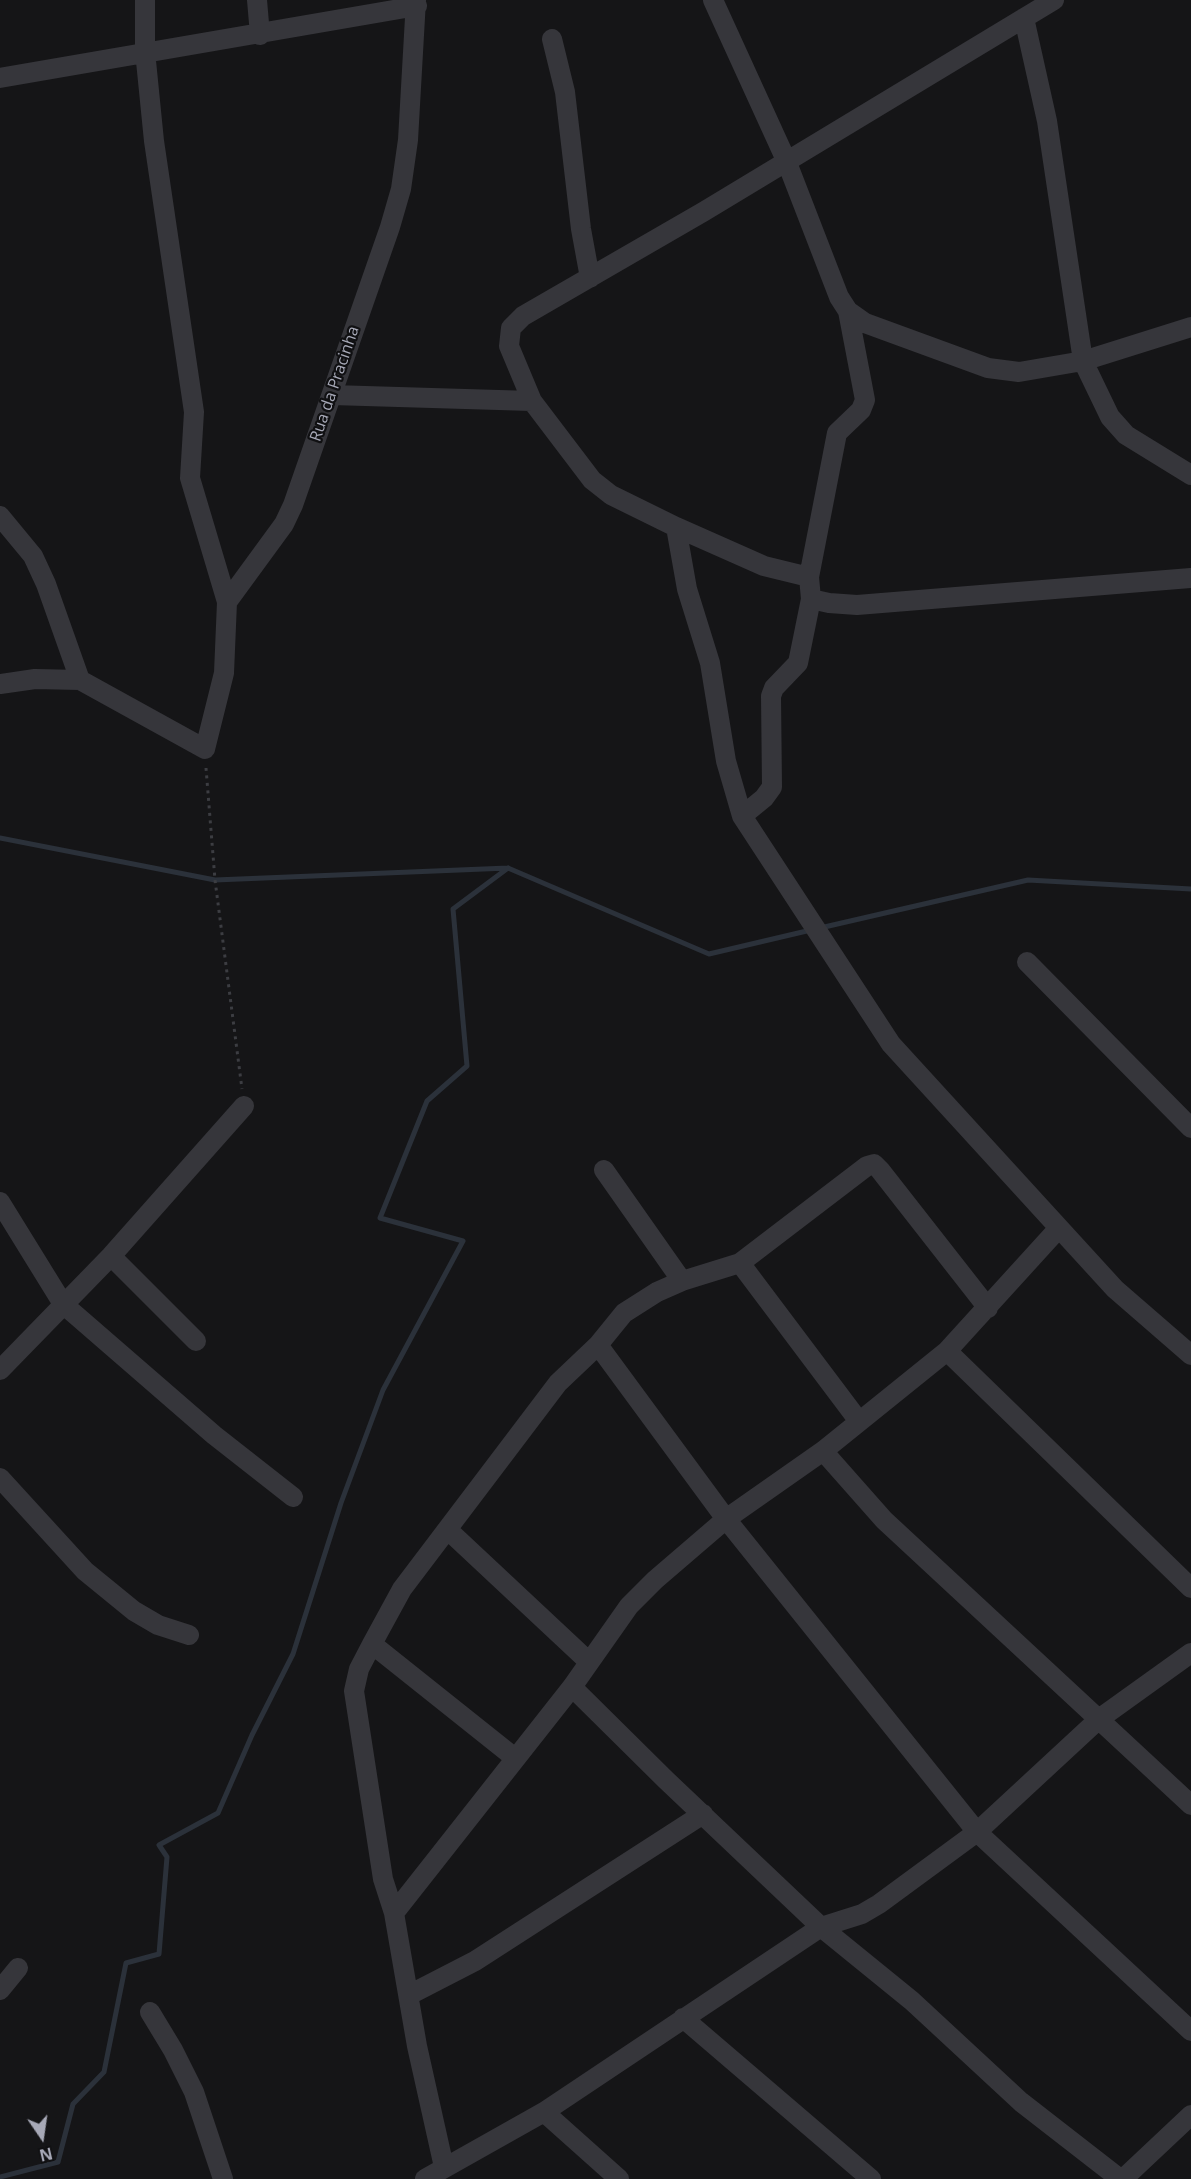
<!DOCTYPE html>
<html>
<head>
<meta charset="utf-8">
<style>
  body { margin:0 }
  #map { position:relative; width:1191px; height:2179px; overflow:hidden; background:#151517; font-family:"Open Sans",sans-serif }
  canvas { display:block }
  .north { position:absolute; left:12px; top:2107px; width:60px; height:60px; -webkit-text-stroke:4px #101012; paint-order:stroke; rotate:167deg; font-size:16px; font-weight:700; line-height:24px; text-align:center; color:#a7a9b7 }
  .north::after { content:''; display:block; margin:auto; width:21px; height:27px; background:#a7a9b7; clip-path:polygon(50% 0,100% 100%,50% 72%,0 100%) }
</style>
</head>
<body>
<div id="map">
<canvas width="1191" height="2179"></canvas>
<div class="north">N</div>
</div>
<script>
const context = document.querySelector('canvas').getContext('2d');
context.lineJoin = 'round';
function poly(rows) {
  const path = new Path2D();
  for (const r of rows) {
    path.moveTo(r[0], r[1]);
    for (let i = 2; i < r.length; i += 2) path.lineTo(r[i], r[i + 1]);
  }
  return path;
}
function stroke(path, color, width, dash) {
  context.strokeStyle = color;
  context.lineWidth = width;
  context.lineCap = dash ? 'butt' : 'round';
  context.setLineDash(dash || []);
  context.stroke(path);
}
function drawText(font, color, halo, rows, align = 'center') {
  context.font = font + ' "Open Sans",sans-serif';
  context.lineWidth = 4.5;
  context.setLineDash([]);
  context.textBaseline = 'middle';
  context.strokeStyle = halo;
  context.fillStyle = color;
  for (const [text, x, y, turn = 0] of rows) {
    context.save();
    context.translate(x, y);
    context.rotate((+turn || 0) * Math.PI / 180);
    context.textAlign = isNaN(turn) ? turn : align;
    if (halo) context.strokeText(text, 0, 0);
    context.fillText(text, 0, 0);
    context.restore();
  }
}
stroke(poly([
  [0,838,215,880,508,868,709,954,811,930],
  [820,928,1028,880,1191,889],
  [0,2177,58,2162,73,2104,104,2072,126,1963,159,1954,167,1857,159,1845,218,1813,252,1735,293,1654,341,1503,383,1390,463,1241,380,1218,427,1101,467,1066,453,909,508,868]
]), '#2b313a', 5);
stroke(poly([
  [206,768,215,880,242,1089]
]), '#3c3d42', 3, [3, 4.5]);
stroke(poly([
  [145,0,145,51,154,141,194,412,190,478,227,602],
  [257,0,260,35],
  [713,0,786,160,839,297,848,311,865,323,988,368,1019,372,1083,361,1191,327],
  [1054,0,703,212,523,316,511,328,509,346,532,401,592,480,611,495,676,527,687,589,710,663,726,761,742,816,891,1044,1115,1289,1191,1355],
  [1024,18,1047,121,1083,361,1110,417,1126,435,1191,475],
  [552,39,565,92,581,229,590,278],
  [0,78,417,6],
  [332,395,532,401],
  [0,516,33,556,46,584,80,680,205,749,224,673,227,602,284,524,293,505,390,227,401,189,408,140,416,0],
  [676,527,764,566,809,577,811,599,829,603,857,605,1191,578],
  [809,577,837,433,861,410,865,400,848,311],
  [0,684,35,679,80,680],
  [742,816,764,798,772,787,771,696,774,688,798,663,811,599],
  [1027,962,1191,1128],
  [604,1170,682,1281],
  [0,1202,63,1304,214,1435,293,1497],
  [111,1256,196,1341],
  [740,1263,858,1420],
  [598,1345,726,1519,977,1832,1191,2031],
  [947,1351,1191,1588],
  [0,1370,111,1256,244,1106],
  [823,1451,884,1520,1191,1805],
  [0,1478,85,1571,134,1611,158,1625,189,1635],
  [448,1530,588,1661],
  [372,1644,515,1758],
  [572,1687,666,1780,821,1927,912,2001,1021,2102,1120,2179],
  [394,1913,572,1687,629,1606,655,1580,726,1519,823,1451,947,1351,1058,1229],
  [0,1990,18,1968],
  [409,1995,475,1961,703,1814],
  [150,2012,173,2050,194,2092,223,2179],
  [683,2018,871,2179],
  [544,2112,619,2179],
  [444,2167,417,2046,394,1913,383,1879,354,1691,359,1669,372,1644,402,1589,558,1383,598,1345,624,1313,657,1292,682,1281,740,1263,867,1166,874,1164,880,1170,988,1308],
  [425,2179,544,2112,821,1927,862,1914,879,1904,977,1832,1099,1719,1191,1653],
  [1123,2179,1191,2115]
]), '#36363b', 20);
drawText('16px', '#a7a9b7', '#101012', [
  ["Rua da Pracinha",335,384,-71]
]);
</script>
</body>
</html>
